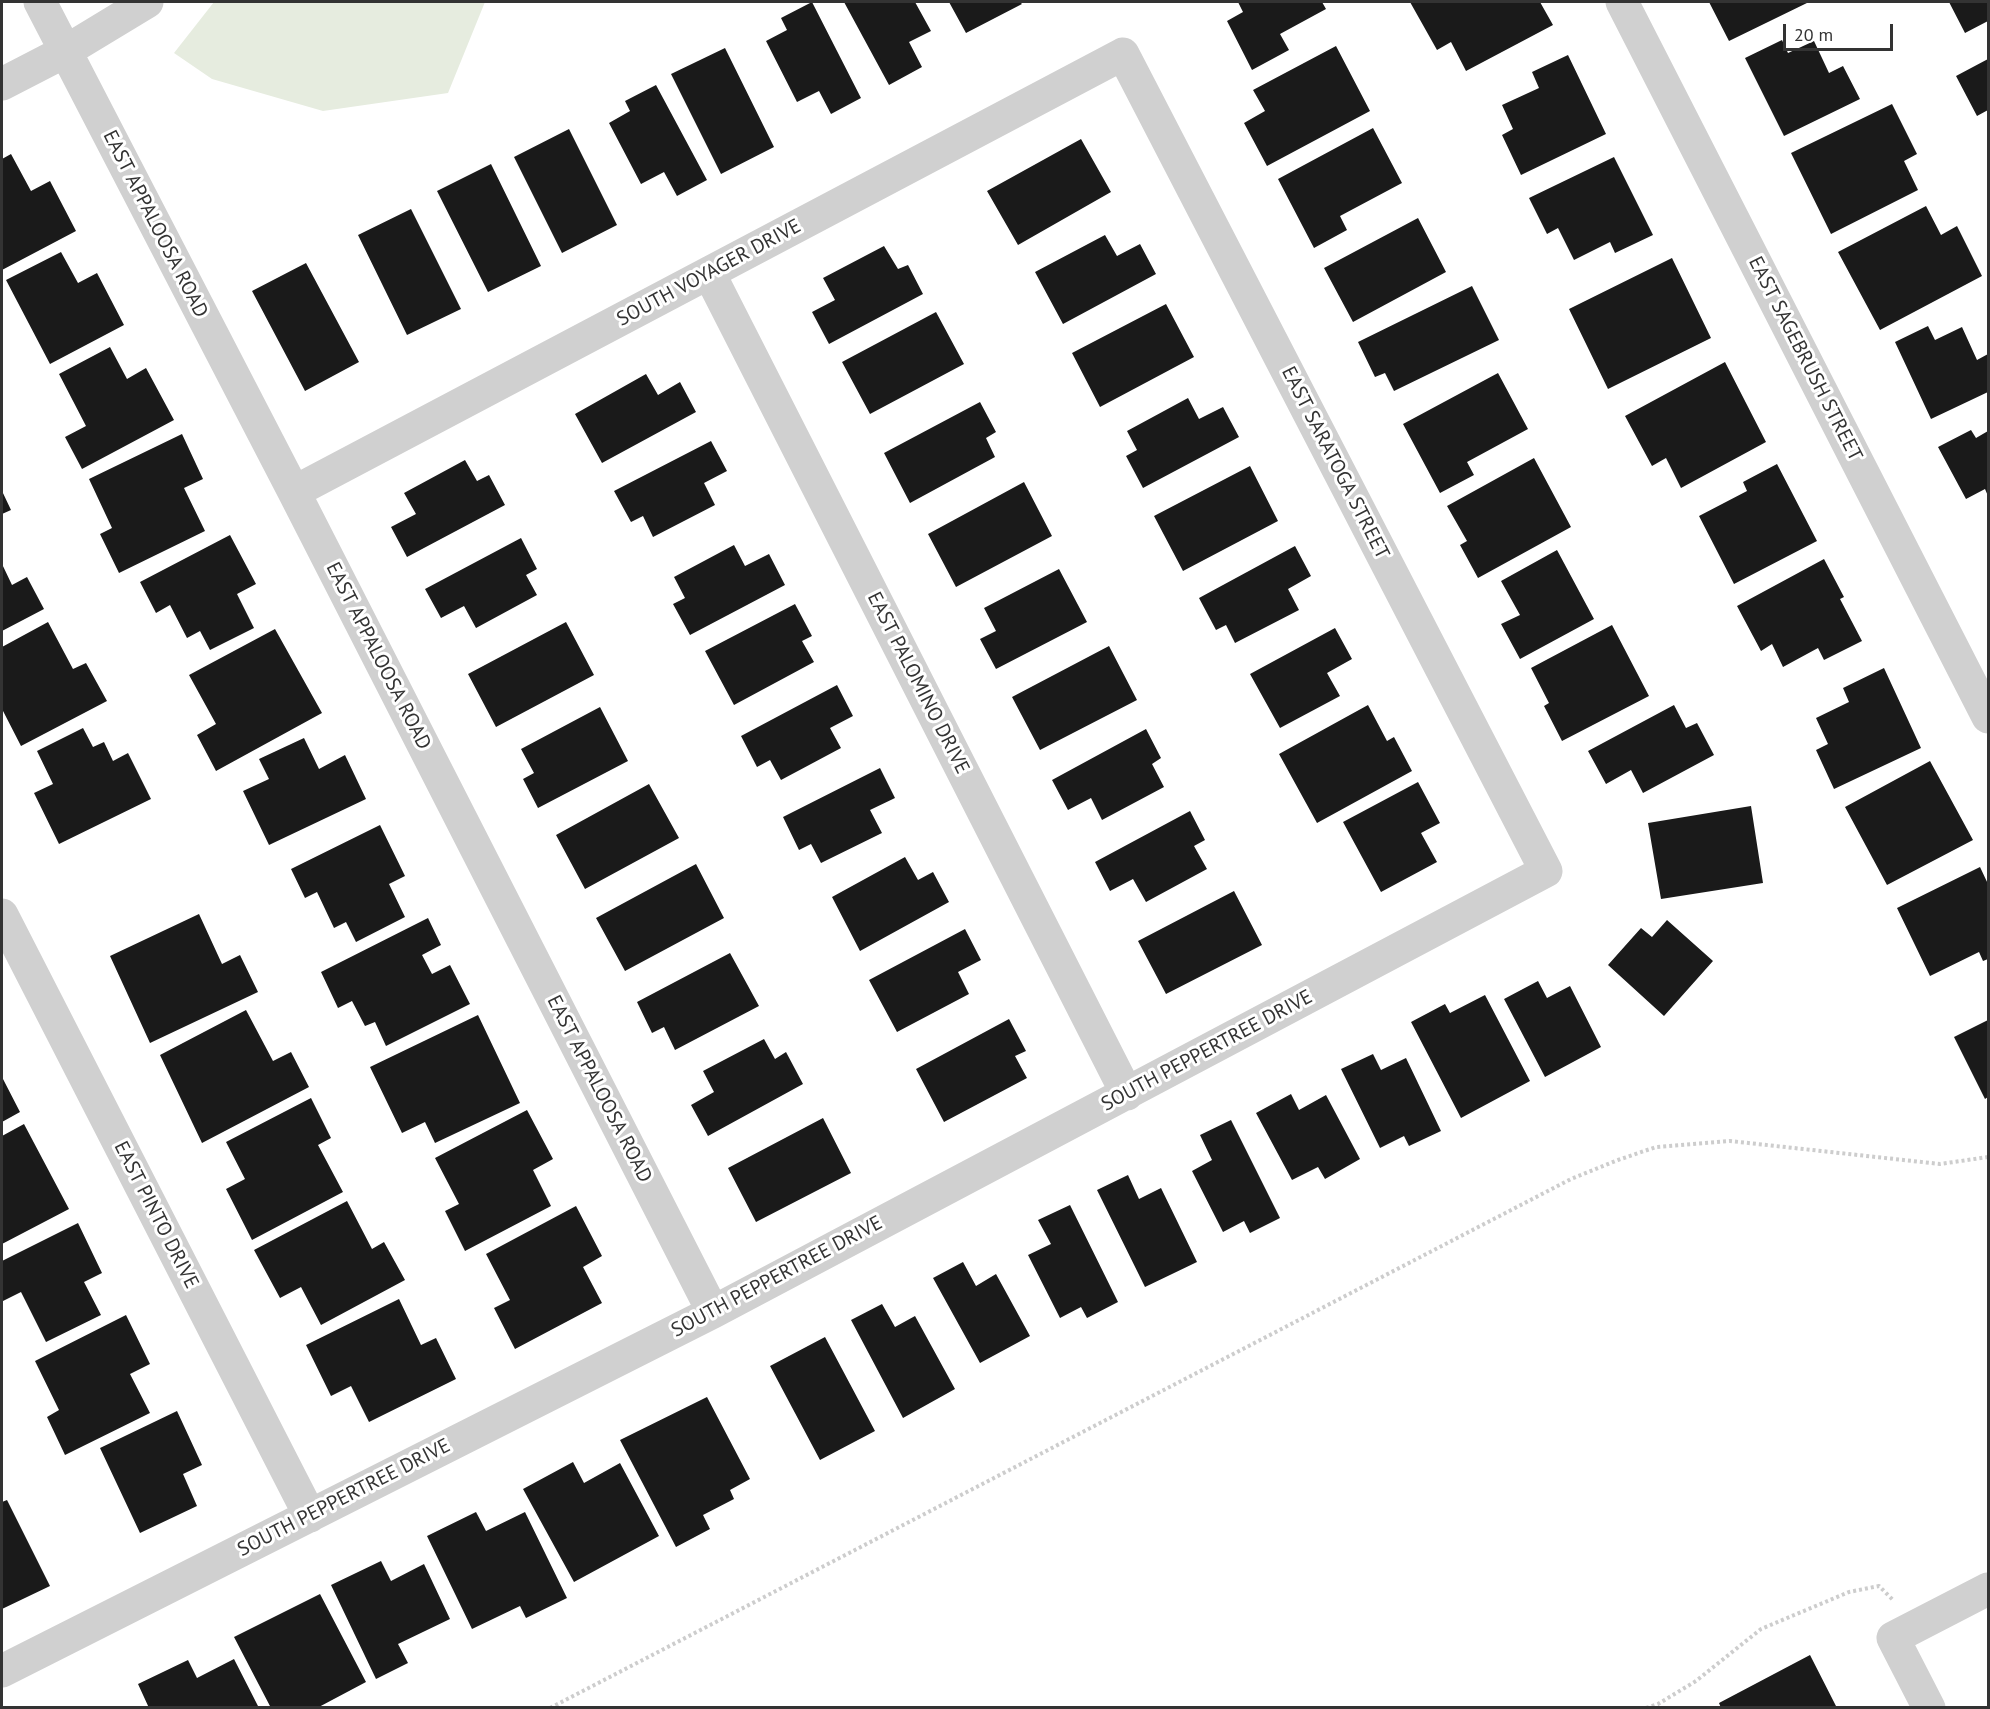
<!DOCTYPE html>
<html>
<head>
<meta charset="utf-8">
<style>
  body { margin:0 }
  #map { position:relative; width:1990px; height:1709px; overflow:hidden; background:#fff; font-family:"PT Sans",sans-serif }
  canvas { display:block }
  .frame { position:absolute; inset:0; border:3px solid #333; pointer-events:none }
  .scale { position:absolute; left:1783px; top:24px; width:110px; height:27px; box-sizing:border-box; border:3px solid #333; border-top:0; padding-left:8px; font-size:18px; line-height:21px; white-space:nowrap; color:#333; -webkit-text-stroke:4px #fff; paint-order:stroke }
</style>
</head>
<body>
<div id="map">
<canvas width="1990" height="1709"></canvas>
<div class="frame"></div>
<div class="scale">20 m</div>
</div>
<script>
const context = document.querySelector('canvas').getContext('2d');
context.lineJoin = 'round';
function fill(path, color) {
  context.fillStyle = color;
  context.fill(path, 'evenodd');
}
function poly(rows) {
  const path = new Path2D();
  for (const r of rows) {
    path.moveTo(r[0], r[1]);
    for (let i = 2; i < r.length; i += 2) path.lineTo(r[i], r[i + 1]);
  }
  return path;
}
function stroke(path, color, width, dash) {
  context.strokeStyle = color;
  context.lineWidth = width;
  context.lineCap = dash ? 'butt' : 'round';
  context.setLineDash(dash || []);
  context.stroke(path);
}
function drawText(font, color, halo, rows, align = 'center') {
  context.font = font + ' "PT Sans",sans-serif';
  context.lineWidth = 6;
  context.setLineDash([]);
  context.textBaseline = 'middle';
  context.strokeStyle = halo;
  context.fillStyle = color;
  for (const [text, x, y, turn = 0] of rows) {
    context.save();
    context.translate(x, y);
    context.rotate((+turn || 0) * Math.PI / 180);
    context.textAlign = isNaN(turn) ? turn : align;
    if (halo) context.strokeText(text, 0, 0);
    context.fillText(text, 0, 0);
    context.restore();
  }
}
fill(poly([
  [214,2,485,2,448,93,323,111,212,79,174,53]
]), '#e6ecdf');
fill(poly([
  [812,2,861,98,831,114,819,91,797,102,766,41,787,30,781,18],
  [844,2,915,2,931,31,909,42,922,67,889,85],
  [949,2,1020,2,1022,4,966,33],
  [1238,2,1322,2,1326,9,1280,34,1289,50,1252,70,1227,21,1243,12],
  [1410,2,1540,2,1553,25,1466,71,1451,42,1437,50],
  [1709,2,1809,2,1729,41],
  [1949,2,1988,2,1988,21,1965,33],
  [1782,40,1788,53,1814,41,1829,73,1843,66,1860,99,1784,136,1745,58],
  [1336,46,1370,111,1267,166,1244,123,1265,111,1253,90],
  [725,48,774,147,721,174,671,74],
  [1568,55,1606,134,1521,175,1502,135,1513,129,1502,105,1539,88,1532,72],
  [1988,59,1988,110,1977,116,1956,76],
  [656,85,707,180,677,196,664,172,641,184,609,123,630,111,625,101],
  [1892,104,1917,154,1904,161,1918,190,1831,234,1791,153],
  [1373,128,1402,183,1340,216,1347,230,1314,248,1278,179],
  [569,129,617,225,562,253,514,157],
  [1081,139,1111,192,1018,245,987,191],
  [11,154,31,191,50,181,76,231,2,270,2,159],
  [1614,157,1653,235,1615,253,1610,242,1574,260,1558,228,1547,234,1529,198],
  [491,164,541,266,488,292,437,191],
  [1926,206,1941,235,1957,226,1982,276,1880,330,1838,252],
  [411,209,461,309,407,335,358,235],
  [1418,218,1446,272,1353,322,1324,268],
  [1105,235,1117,256,1140,244,1156,274,1063,324,1035,272],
  [884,246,898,269,908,265,923,294,829,344,812,312,835,300,823,278],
  [61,252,78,283,97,273,124,325,50,364,6,280],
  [1672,258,1711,338,1608,389,1569,309],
  [306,263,359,362,305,391,252,291],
  [1472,286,1499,340,1394,391,1385,373,1375,377,1358,342],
  [1166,304,1194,357,1100,407,1072,353],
  [936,312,964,364,870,414,842,362],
  [1928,326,1935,340,1962,327,1977,360,1988,354,1988,392,1931,419,1895,342],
  [110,347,127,379,146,368,174,420,82,469,65,437,86,426,59,374],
  [1725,362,1766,442,1681,488,1666,458,1652,466,1625,416],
  [1498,373,1528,429,1467,462,1474,475,1440,493,1403,424],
  [646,374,658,395,680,382,696,412,602,463,575,414],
  [1188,398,1199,419,1223,407,1239,437,1143,488,1126,456,1137,450,1127,431],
  [980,402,996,432,986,438,995,457,910,503,884,453],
  [1971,430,1976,438,1988,431,1988,496,1985,489,1966,499,1938,447],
  [182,434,203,479,184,488,205,531,119,573,100,534,112,528,89,479],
  [711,441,727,471,704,483,715,505,653,537,643,516,631,522,614,491],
  [1534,458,1571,527,1478,578,1460,545,1467,541,1447,506],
  [465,460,477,481,489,475,505,505,407,557,391,527,416,514,404,493],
  [1777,464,1817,541,1734,584,1699,516,1747,491,1743,482],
  [1250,466,1278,521,1183,571,1154,516],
  [1024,482,1052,536,956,587,928,534],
  [2,491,11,510,2,514],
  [230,535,256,584,237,594,254,628,210,650,200,631,187,638,170,605,156,613,140,582],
  [521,538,537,569,526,575,537,595,476,628,464,606,441,618,425,589],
  [734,545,745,566,769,554,785,585,690,635,673,604,685,598,674,577],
  [1295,546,1311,576,1288,589,1299,610,1235,643,1226,625,1216,630,1199,598],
  [1557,550,1594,619,1520,659,1501,624,1520,615,1501,581],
  [1824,559,1844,597,1840,599,1862,641,1824,660,1818,648,1783,667,1772,644,1761,651,1737,606],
  [2,564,12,585,27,577,44,609,2,631],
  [1059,569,1087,622,996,669,980,639,996,631,984,608],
  [795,604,812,636,802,641,814,662,734,705,705,651],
  [48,622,73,669,86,663,107,701,21,746,2,709,2,647],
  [566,622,594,675,496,727,468,674],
  [1612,625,1649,696,1562,741,1544,706,1549,703,1531,668],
  [1335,628,1352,659,1327,673,1340,696,1280,728,1250,674],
  [275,629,322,713,216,771,197,735,216,724,189,675],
  [1109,646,1137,700,1040,750,1012,697],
  [1884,668,1921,748,1834,789,1816,750,1828,744,1816,718,1849,702,1843,688],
  [837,685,853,716,830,728,841,748,781,780,770,760,757,767,741,736],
  [1368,705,1387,741,1394,737,1412,771,1317,823,1279,754],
  [1674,705,1686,728,1697,723,1714,755,1643,793,1631,770,1606,784,1588,751],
  [600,707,628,761,538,808,523,779,534,773,521,749],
  [83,728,93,747,104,742,113,761,128,753,151,799,59,844,34,793,53,784,37,751],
  [1146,729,1161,758,1152,764,1164,787,1102,820,1091,798,1068,810,1052,780],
  [304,738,319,769,345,755,366,799,269,845,243,791,269,779,259,759],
  [1930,761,1973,840,1887,885,1845,807],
  [880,768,895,798,870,810,882,833,821,863,811,844,799,850,783,817],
  [1418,782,1440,823,1421,833,1437,862,1381,892,1343,822],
  [649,784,679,838,585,889,556,835],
  [1751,806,1763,883,1661,899,1648,823],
  [1190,811,1205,840,1194,846,1207,869,1146,902,1133,879,1110,891,1095,862],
  [380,825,405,876,389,884,405,917,356,942,346,922,334,928,317,892,305,898,291,869],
  [905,857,918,880,933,872,949,902,860,951,832,897],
  [696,864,724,918,625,971,596,918],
  [1980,867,1988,884,1988,959,1983,961,1979,952,1930,976,1897,908],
  [1234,891,1262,945,1166,994,1138,941],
  [199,914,222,964,240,955,258,992,150,1043,110,956],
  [428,918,441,945,422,955,432,974,450,965,470,1004,386,1046,375,1022,365,1026,352,1001,338,1008,321,972],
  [1667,920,1713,961,1664,1016,1608,965,1641,928,1652,937],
  [965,929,981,960,958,972,969,994,897,1032,869,980],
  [730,953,759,1006,675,1050,664,1027,652,1033,637,1002],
  [1538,981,1547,998,1570,986,1601,1047,1545,1077,1504,999],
  [1485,995,1530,1081,1461,1118,1411,1022,1445,1004,1450,1013],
  [246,1010,273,1061,291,1052,309,1087,202,1143,160,1055],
  [478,1015,520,1103,435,1143,425,1122,402,1133,370,1067],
  [1009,1019,1026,1051,1015,1056,1027,1078,944,1122,916,1069],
  [1988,1020,1988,1097,1985,1099,1954,1037],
  [764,1039,775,1059,786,1052,803,1084,708,1136,691,1105,714,1092,703,1071],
  [1373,1054,1381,1070,1406,1058,1441,1131,1409,1146,1404,1136,1380,1148,1341,1069],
  [3,1079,20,1112,2,1122,2,1080],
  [1291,1094,1299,1110,1326,1095,1360,1159,1325,1179,1318,1167,1292,1180,1256,1113],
  [311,1098,331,1138,318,1145,343,1192,252,1240,226,1189,245,1179,226,1142],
  [527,1110,553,1159,533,1170,551,1206,465,1251,445,1211,459,1204,435,1158],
  [823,1118,851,1173,756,1222,728,1168],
  [1231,1120,1280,1218,1250,1233,1244,1221,1223,1232,1192,1171,1212,1160,1200,1135],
  [24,1124,69,1209,2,1244,2,1136],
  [1128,1175,1139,1199,1161,1188,1197,1262,1145,1287,1097,1190],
  [347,1201,372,1249,384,1242,405,1280,321,1325,301,1287,280,1298,254,1250],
  [1070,1205,1118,1302,1087,1318,1081,1307,1060,1318,1028,1255,1051,1244,1038,1220],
  [576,1206,602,1256,583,1267,602,1303,515,1349,494,1308,510,1300,486,1254],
  [78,1223,102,1273,84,1282,101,1315,46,1342,21,1292,3,1301,2,1261],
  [963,1262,976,1286,996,1274,1030,1336,980,1363,933,1278],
  [399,1299,421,1345,436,1338,456,1379,369,1422,351,1386,331,1396,306,1345],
  [882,1304,895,1327,915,1316,955,1389,903,1418,851,1320],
  [126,1315,150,1364,130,1374,150,1413,65,1455,47,1417,59,1410,35,1361],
  [825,1337,875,1431,820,1460,770,1366],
  [707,1397,750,1479,730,1490,734,1499,703,1515,710,1529,676,1547,620,1440],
  [177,1411,202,1465,183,1474,197,1506,140,1533,100,1448],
  [573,1462,584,1483,620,1463,659,1536,574,1582,523,1489],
  [7,1500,50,1586,2,1609,2,1502],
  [476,1512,486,1531,525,1512,567,1598,526,1618,520,1606,472,1629,427,1536],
  [381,1561,391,1581,424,1564,450,1619,398,1644,408,1663,376,1679,331,1585],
  [320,1594,366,1682,317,1708,271,1708,234,1637],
  [1810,1655,1837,1708,1721,1708,1719,1703],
  [234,1659,259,1708,149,1708,138,1684,188,1660,197,1678]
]), '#1a1a1a');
stroke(poly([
  [550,1708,1571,1179,1618,1160,1656,1147,1730,1141,1940,1164,1988,1157],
  [1646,1708,1658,1704,1696,1681,1761,1629,1849,1592,1879,1586,1893,1600]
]), '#cdcdcd', 4, [3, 3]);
stroke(poly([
  [40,2,294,492,713,1312],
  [1622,2,1988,717],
  [2,84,66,51,147,2],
  [709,273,1127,1094],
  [2,915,310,1516],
  [2,1671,713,1312,1546,871,1123,54,294,492],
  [1929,1708,1893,1638,1988,1589]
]), '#d0d0d0', 33);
drawText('20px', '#333', '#fff', [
  ["EAST APPALOOSA ROAD",155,224,63],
  ["SOUTH VOYAGER DRIVE",709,273,-28],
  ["EAST SAGEBRUSH STREET",1805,359,63],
  ["EAST SARATOGA STREET",1335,463,63],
  ["EAST APPALOOSA ROAD",378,656,63],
  ["EAST PALOMINO DRIVE",918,683,63],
  ["SOUTH PEPPERTREE DRIVE",1207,1051,-28],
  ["EAST APPALOOSA ROAD",599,1089,63],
  ["EAST PINTO DRIVE",156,1215,63],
  ["SOUTH PEPPERTREE DRIVE",777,1277,-28],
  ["SOUTH PEPPERTREE DRIVE",344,1498,-27]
]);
</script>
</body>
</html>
